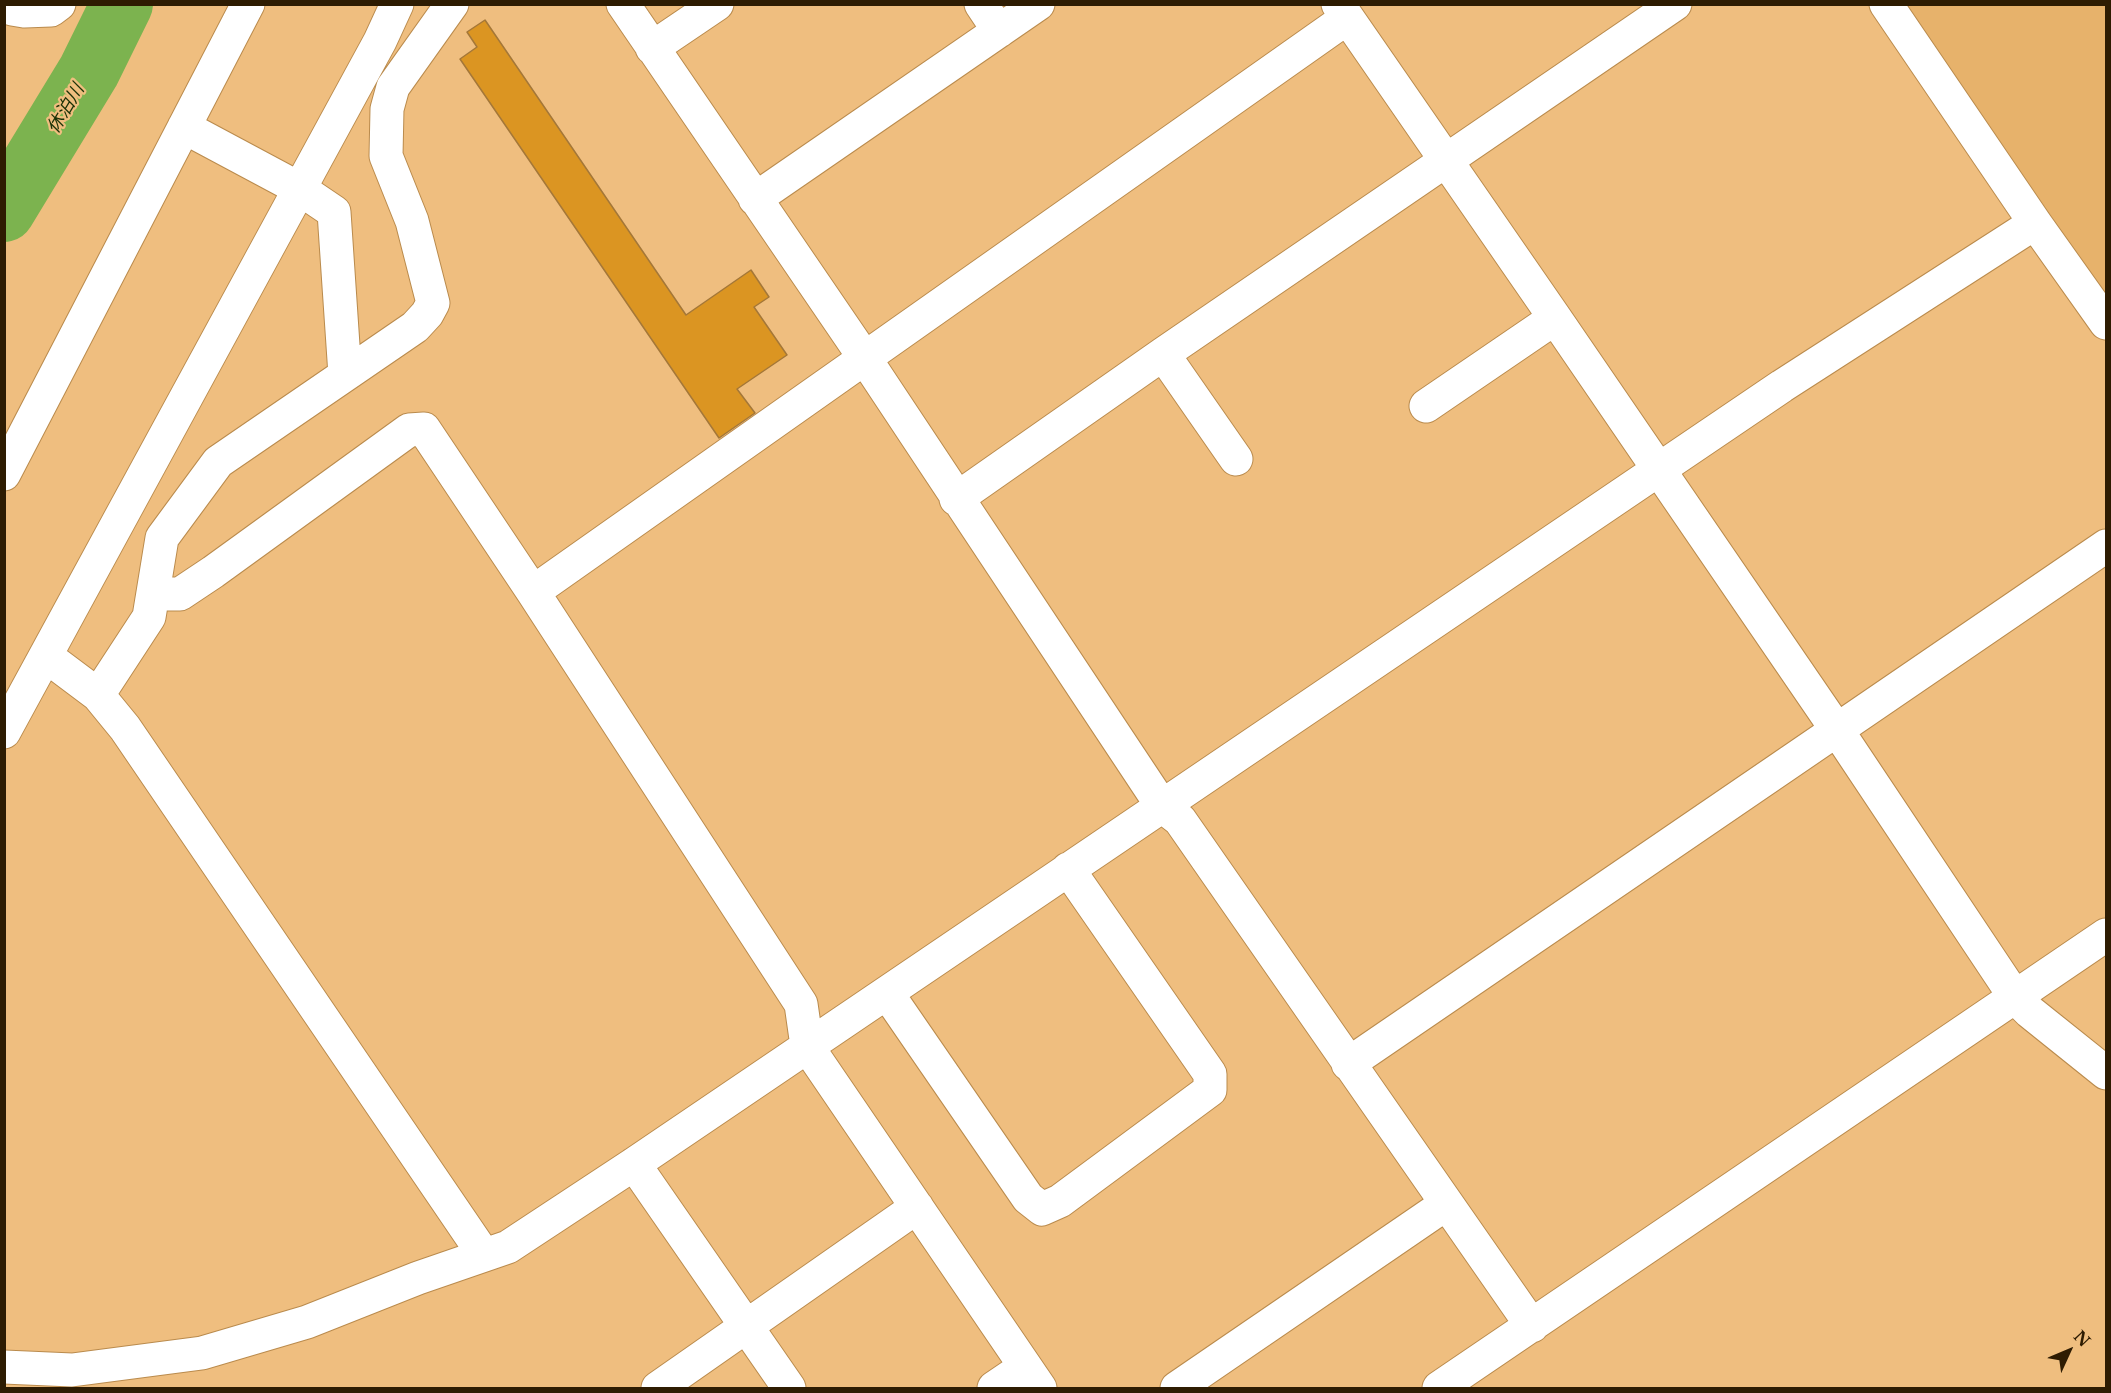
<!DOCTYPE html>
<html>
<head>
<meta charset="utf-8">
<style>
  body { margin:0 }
  #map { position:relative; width:2111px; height:1393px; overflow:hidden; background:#efbe7f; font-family:"Libre Baskerville",serif }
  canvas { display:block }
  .frame { position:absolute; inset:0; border:6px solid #2e1c02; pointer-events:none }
  .north { position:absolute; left:2039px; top:1321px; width:60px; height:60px; -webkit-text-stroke:4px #efbe7f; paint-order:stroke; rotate:46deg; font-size:16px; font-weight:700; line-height:24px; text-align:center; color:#2e1c02 }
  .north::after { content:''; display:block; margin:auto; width:21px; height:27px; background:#2e1c02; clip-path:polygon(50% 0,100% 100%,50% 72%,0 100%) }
</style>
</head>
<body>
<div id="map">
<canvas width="2111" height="1393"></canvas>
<div class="frame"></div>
<div class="north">N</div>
</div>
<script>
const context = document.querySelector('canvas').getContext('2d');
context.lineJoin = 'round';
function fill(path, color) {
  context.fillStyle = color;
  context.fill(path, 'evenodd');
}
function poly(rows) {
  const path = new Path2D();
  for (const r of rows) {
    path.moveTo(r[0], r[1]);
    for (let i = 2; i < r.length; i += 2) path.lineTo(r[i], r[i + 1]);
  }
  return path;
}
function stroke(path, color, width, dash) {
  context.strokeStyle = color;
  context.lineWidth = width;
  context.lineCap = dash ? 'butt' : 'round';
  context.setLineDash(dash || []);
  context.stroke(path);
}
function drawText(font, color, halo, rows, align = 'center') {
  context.font = font + ' "Libre Baskerville","Noto Sans JP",serif';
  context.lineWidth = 4.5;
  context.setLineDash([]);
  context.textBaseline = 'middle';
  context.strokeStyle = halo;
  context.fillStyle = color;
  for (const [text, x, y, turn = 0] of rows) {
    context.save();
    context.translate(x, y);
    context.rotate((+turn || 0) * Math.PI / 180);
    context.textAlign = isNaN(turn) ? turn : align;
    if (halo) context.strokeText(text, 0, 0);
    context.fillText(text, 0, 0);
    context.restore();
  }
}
fill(poly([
  [1901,5,2106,5,2106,308]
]), '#e7b26b');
stroke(poly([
  [4,211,89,71,122,4]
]), '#7cb34f', 62);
const building = poly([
  [485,20,686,315,751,270,769,297,754,307,787,355,737,389,755,413,719,438,460,59,477,47,467,32,485,20]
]);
fill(building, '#db9522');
stroke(building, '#a47738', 1.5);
const minor = poly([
  [8,4,12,9,24,11,51,10,59,4],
  [623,4,864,357,1162,806,1180,820,1532,1326],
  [981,4,999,31],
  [1338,4,1555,318,1837,730,2015,997,2030,1012,2106,1073],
  [1886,4,2035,223,2106,323],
  [652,48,717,4],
  [184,127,300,189,334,212,345,375],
  [755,199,1038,4],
  [1163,354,1236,459],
  [1426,406,1555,318],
  [4,474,248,4],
  [956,499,1163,354,1675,4],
  [533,592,1347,18],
  [153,594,180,594,213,572,409,430,424,429,533,592,801,1004,807,1046,1040,1388],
  [46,656,98,695,125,728,484,1255],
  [98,695,149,617,162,538,218,462,415,327,427,314,433,303,412,221,386,156,387,109,393,87,452,4],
  [4,732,380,41,397,4],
  [887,993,1028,1198,1042,1209,1060,1201,1210,1090,1210,1074,1068,869],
  [1348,1064,2106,546],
  [634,1164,789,1388],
  [4,1367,72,1370,202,1353,307,1322,418,1278,508,1247,634,1164,1782,386,2035,223],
  [658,1388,917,1207],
  [994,1388,1025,1367],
  [1177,1388,1446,1204],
  [1439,1388,2106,935]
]);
stroke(minor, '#ba8b4d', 35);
stroke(minor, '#fff', 33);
drawText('italic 18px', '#1b3107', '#efbe7f', [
  ["休泊川",66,109,-59]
]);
</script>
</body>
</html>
